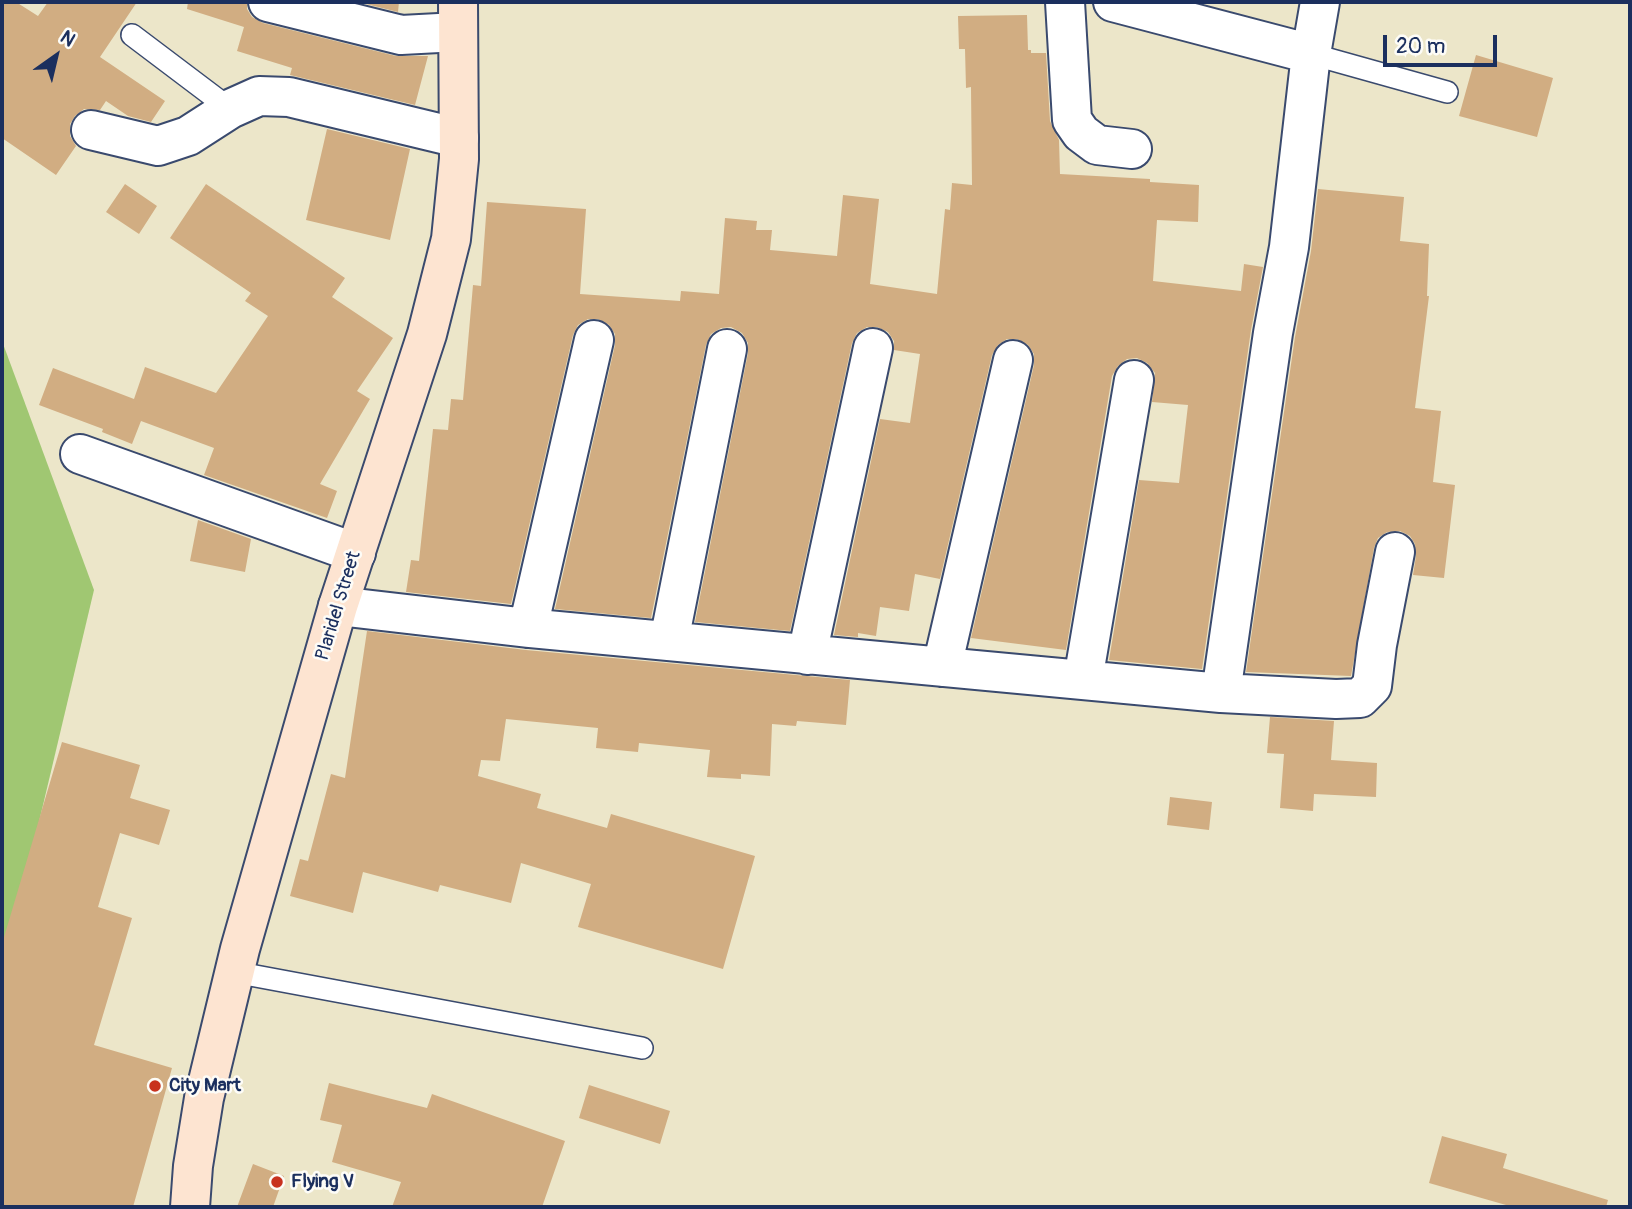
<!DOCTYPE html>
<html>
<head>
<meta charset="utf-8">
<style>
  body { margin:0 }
  #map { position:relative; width:1632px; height:1209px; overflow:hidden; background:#ece6c9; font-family:Pangolin,sans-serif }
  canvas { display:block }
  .frame { position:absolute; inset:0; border:4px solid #1b2f5e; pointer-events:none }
  .north { position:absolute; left:21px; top:21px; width:70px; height:70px; -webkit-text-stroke:5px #fdfcf7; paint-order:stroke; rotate:34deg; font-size:19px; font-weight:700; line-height:28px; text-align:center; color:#1b2f5e }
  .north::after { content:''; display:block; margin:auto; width:24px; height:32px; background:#1b2f5e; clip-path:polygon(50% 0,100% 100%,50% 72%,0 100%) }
  .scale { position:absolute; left:1383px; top:35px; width:114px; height:32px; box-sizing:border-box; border:4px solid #1b2f5e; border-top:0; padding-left:9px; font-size:21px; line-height:24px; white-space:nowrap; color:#1b2f5e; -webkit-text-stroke:5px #fdfcf7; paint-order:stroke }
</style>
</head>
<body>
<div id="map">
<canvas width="1632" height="1209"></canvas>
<div class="frame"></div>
<div class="north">N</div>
<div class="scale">20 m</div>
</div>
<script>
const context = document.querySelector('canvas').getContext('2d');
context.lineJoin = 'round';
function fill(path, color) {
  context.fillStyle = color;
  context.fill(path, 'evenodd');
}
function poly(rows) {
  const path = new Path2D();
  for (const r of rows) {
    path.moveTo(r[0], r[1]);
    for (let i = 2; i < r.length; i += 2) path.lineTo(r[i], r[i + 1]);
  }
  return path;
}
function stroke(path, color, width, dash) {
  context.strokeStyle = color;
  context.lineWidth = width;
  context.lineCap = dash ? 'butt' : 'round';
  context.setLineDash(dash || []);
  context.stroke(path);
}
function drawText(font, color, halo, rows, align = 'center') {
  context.font = font + ' Pangolin,sans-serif';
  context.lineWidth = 5;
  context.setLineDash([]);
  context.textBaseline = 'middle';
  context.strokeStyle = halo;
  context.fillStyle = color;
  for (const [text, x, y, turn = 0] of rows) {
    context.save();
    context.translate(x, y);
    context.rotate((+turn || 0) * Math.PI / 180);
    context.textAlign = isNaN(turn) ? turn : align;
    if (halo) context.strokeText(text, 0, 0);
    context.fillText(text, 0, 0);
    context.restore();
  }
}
fill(poly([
  [2,341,94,590,2,978]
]), '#a0c772');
fill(poly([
  [2,2,16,2,38,16,48,2,137,2,100,57,165,101,151,122,128,116,106,101,100,110,84,109,75,116,70,124,70,136,76,146,56,175,2,138],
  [188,2,247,2,247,9,252,17,263,23,396,56,428,56,415,105,290,75,292,68,237,51,244,27,187,9],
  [358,2,399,2,398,12],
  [1027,15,1028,50,1031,50,1031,53,1046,53,1050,121,1059,140,1060,174,1150,179,1150,182,1199,185,1198,222,1157,220,1153,281,1241,291,1244,264,1263,267,1251,330,1202,669,1109,660,1139,480,1179,483,1188,405,1152,402,1155,373,1147,363,1137,358,1127,359,1118,366,1112,376,1066,650,971,638,1034,365,1034,354,1028,345,1017,339,1007,339,998,345,992,355,940,579,915,574,909,611,880,607,876,636,858,633,858,637,834,635,880,419,910,423,920,354,894,350,894,341,888,332,877,327,867,327,857,333,852,343,790,631,695,622,748,353,748,343,742,333,731,327,721,328,711,334,706,345,651,618,555,609,615,345,615,334,609,325,598,319,588,319,578,325,573,335,511,604,406,592,411,560,419,561,433,429,448,430,451,399,463,400,473,285,481,286,487,202,586,209,580,294,680,301,681,291,719,294,725,218,757,221,756,230,772,230,770,250,837,256,843,195,879,199,870,284,937,294,945,209,950,210,952,183,972,185,971,87,966,88,965,49,959,49,958,16],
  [1476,55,1553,78,1537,137,1459,116],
  [327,129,410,149,390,240,306,220],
  [125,184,157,206,139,234,106,212],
  [206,184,345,278,332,297,393,338,357,391,370,399,320,484,337,491,327,518,204,475,214,448,141,421,132,444,102,432,103,429,39,405,53,368,134,399,145,367,216,393,268,316,245,301,251,293,170,238],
  [1318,189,1404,197,1400,241,1429,244,1427,296,1429,296,1415,408,1441,411,1433,482,1455,485,1444,578,1413,575,1416,556,1415,544,1410,536,1400,531,1387,532,1378,538,1374,548,1351,676,1246,672,1295,337,1311,251],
  [198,520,251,539,245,572,190,561],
  [367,631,526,650,850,680,846,725,797,721,796,726,772,724,770,776,741,774,741,779,707,777,710,750,639,743,638,752,596,748,598,728,506,719,500,761,481,760,478,776,541,794,537,808,607,828,611,814,755,856,723,969,578,927,591,884,521,863,511,903,440,885,438,892,363,872,353,913,290,896,300,859,308,861,331,774,345,778],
  [1270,717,1334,721,1331,760,1377,763,1376,797,1314,794,1313,811,1280,808,1284,754,1267,753],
  [62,742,140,765,130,798,170,810,159,845,120,833,98,907,132,918,94,1045,172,1068,133,1207,2,1207,2,944],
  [1170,797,1212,802,1209,830,1167,825],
  [329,1083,427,1108,432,1094,565,1141,542,1207,392,1207,401,1182,332,1162,342,1125,320,1120],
  [589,1085,670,1111,660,1144,579,1118],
  [1442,1136,1507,1154,1503,1168,1608,1200,1606,1207,1513,1207,1429,1183],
  [253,1164,284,1176,273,1207,237,1207]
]), '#d1ad82');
const lane = poly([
  [132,35,230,109],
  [1311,54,1447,92],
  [234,972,642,1048]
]);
const street = poly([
  [268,2,401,35,458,32],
  [1065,2,1072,120,1081,133,1097,145,1132,149],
  [1113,2,1311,54,1289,247,1273,333,1221,693],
  [1311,54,1320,2],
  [91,130,158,146,188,136,230,109,259,96,289,97,459,138],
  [80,454,356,553],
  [338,606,528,628,1221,693,1336,699,1360,698,1372,686,1377,645,1395,552],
  [528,628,594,340],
  [669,641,727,349],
  [807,655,873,348],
  [942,667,1013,360],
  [1083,680,1134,380]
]);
const secondary = poly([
  [190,1207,193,1166,204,1098,240,949,338,606,427,334,451,239,459,159,458,2]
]);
stroke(lane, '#3a4a6e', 24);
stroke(street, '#3a4a6e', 42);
stroke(secondary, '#3a4a6e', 42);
stroke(lane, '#fff', 21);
stroke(street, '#fff', 38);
stroke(secondary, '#fde4d1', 38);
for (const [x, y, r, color] of [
  [155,1086,7,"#c8321e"],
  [277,1182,7,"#c8321e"]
]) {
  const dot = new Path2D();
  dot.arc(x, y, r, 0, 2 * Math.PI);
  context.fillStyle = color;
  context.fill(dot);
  stroke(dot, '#fdfcf7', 2.5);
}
drawText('19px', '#1b2f5e', '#fdfcf7', [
  ["Plaridel Street",339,606,-73]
]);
drawText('bold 19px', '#1b2f5e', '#fdfcf7', [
  ["City Mart",169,1086],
  ["Flying V",291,1182]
], 'left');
</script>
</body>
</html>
